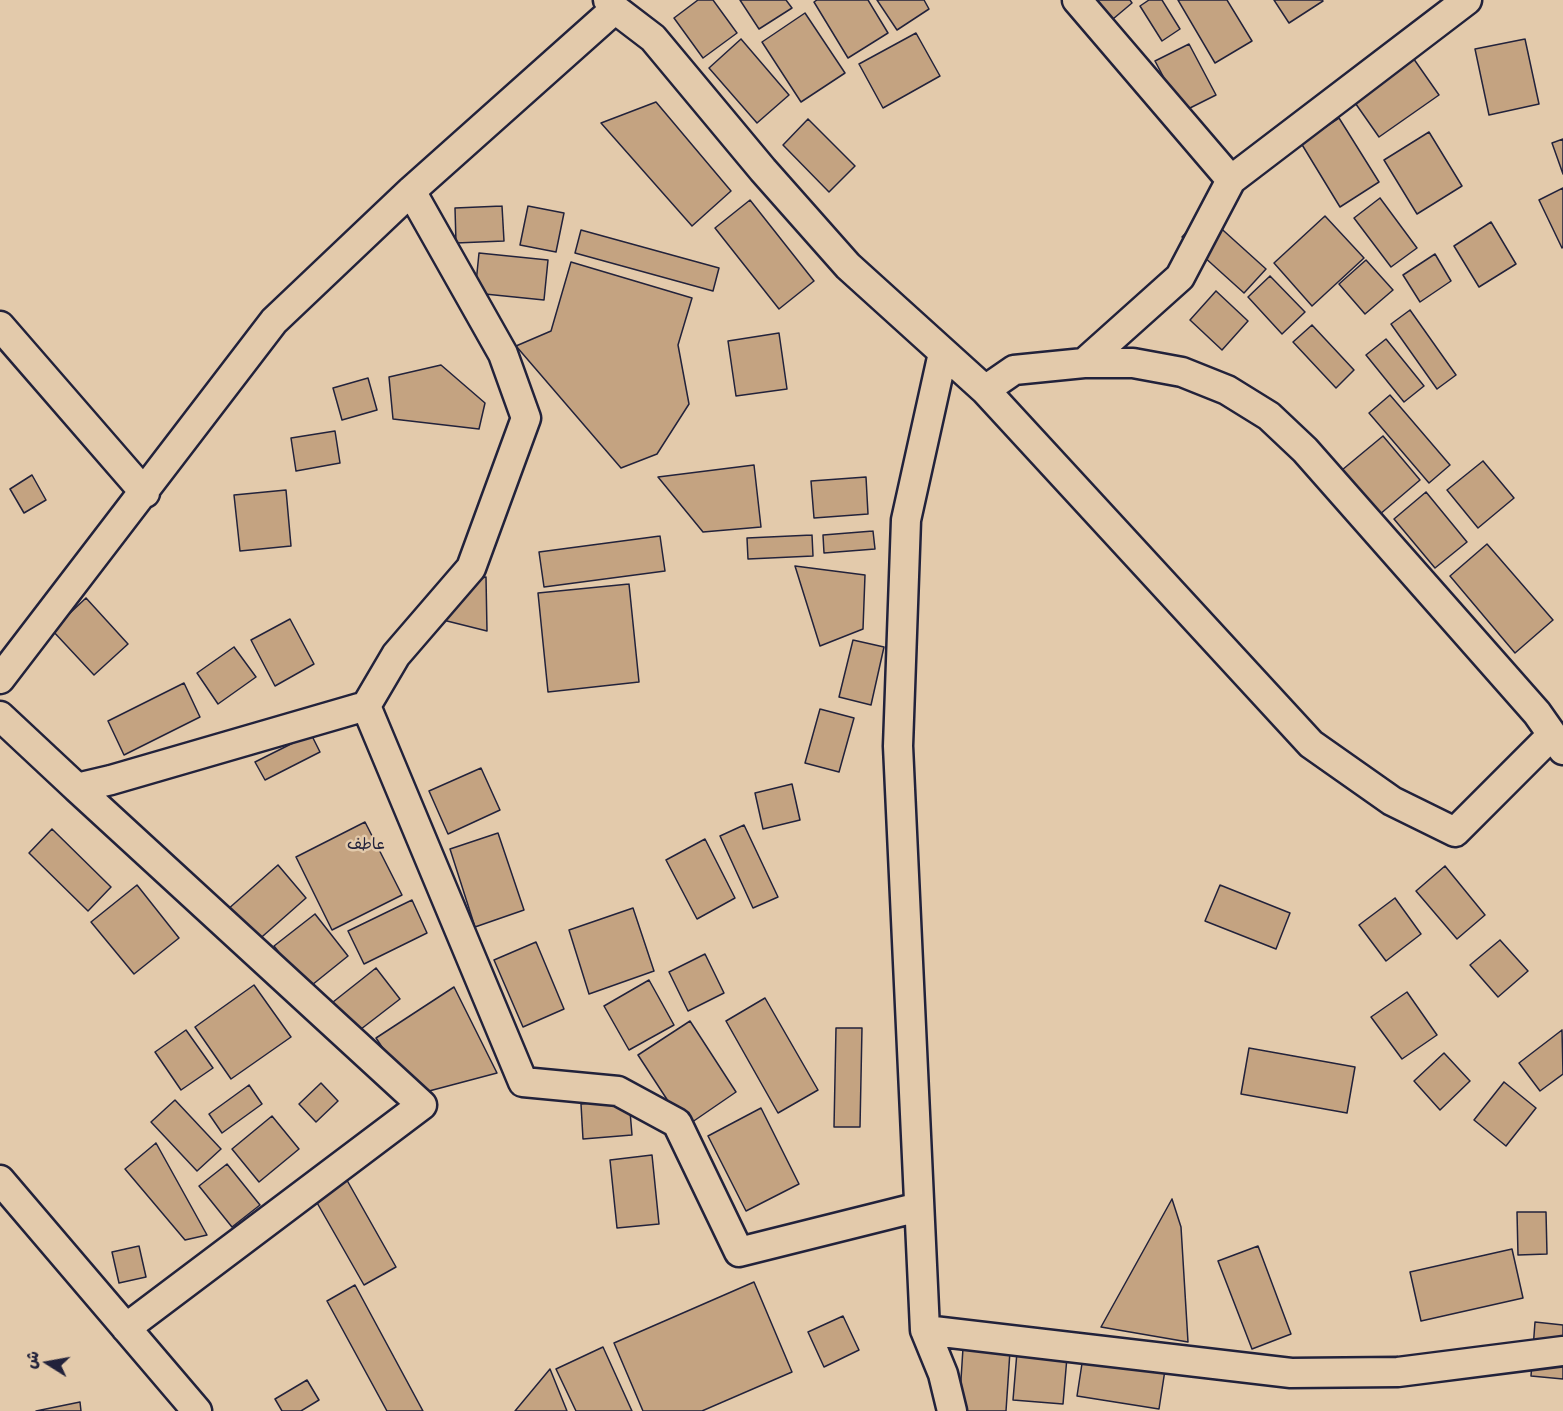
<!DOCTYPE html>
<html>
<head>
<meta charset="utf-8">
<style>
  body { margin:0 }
  #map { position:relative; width:1563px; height:1411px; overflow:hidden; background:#e3caab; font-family:"Playpen Sans","Playpen Sans Arabic",sans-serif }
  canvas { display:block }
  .north { position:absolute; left:18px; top:1333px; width:60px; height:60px; -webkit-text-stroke:4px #e3caab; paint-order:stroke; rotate:281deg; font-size:16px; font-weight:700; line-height:24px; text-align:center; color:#22223b }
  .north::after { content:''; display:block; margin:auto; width:21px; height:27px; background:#22223b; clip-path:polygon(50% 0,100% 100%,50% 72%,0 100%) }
</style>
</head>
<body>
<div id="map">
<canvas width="1563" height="1411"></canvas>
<div class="north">ش</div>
</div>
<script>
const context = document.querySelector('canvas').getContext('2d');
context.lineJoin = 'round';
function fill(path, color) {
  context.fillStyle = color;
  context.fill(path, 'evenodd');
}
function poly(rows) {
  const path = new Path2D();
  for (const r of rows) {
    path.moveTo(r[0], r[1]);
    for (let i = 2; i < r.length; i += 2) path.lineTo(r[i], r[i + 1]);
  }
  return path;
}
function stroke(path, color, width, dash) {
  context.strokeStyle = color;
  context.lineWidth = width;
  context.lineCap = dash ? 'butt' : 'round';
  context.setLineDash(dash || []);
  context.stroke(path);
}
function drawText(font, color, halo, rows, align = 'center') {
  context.font = font + ' "Playpen Sans","Playpen Sans Arabic",sans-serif';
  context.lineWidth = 5;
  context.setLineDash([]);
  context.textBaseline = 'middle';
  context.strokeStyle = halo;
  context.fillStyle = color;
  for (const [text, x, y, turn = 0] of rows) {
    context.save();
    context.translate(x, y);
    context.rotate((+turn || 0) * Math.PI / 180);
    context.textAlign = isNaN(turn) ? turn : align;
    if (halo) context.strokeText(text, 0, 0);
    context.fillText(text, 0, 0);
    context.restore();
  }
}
const building = poly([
  [698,0,713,0,737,33,703,58,674,18,698,0],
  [740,0,786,0,792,8,759,29,740,0],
  [817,0,868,0,888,33,848,58,814,2,817,0],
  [877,0,924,0,929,9,897,30,877,0],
  [1097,0,1130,0,1132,3,1113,19,1097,0],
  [1149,0,1162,0,1180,29,1162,41,1140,6,1149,0],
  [1178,0,1227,0,1252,41,1215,63,1178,0],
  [1274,0,1322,0,1323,1,1289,23,1274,0],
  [805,13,845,73,801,102,762,42,805,13],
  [916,33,940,76,883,108,859,64,916,33],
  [741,39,789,95,757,123,709,68,741,39],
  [1525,39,1539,104,1489,115,1475,49,1525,39],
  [1189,44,1216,95,1182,112,1155,61,1189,44],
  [1411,55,1439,95,1379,137,1351,97,1411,55],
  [656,102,731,191,692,226,601,123,656,102],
  [1339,118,1379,182,1340,207,1301,143,1339,118],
  [808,119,855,166,829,192,783,145,808,119],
  [1429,132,1462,186,1417,214,1384,160,1429,132],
  [1563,139,1563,174,1552,143,1563,139],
  [1563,188,1563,247,1562,248,1539,200,1563,188],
  [1380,198,1417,248,1391,267,1354,218,1380,198],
  [750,200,814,281,779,309,715,228,750,200],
  [502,206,504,241,456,243,455,208,502,206],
  [528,206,564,213,556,252,520,245,528,206],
  [1204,213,1266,269,1244,293,1182,237,1204,213],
  [1325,216,1364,258,1312,306,1274,263,1325,216],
  [1491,222,1516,264,1479,287,1454,246,1491,222],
  [581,230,719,268,713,291,575,253,581,230],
  [479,253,548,260,544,300,475,293,479,253],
  [1435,254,1451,281,1420,302,1403,275,1435,254],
  [1366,260,1393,290,1365,314,1339,284,1366,260],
  [571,262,692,298,678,345,689,404,657,454,621,468,516,346,551,331,571,262],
  [1270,276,1305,312,1282,334,1248,297,1270,276],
  [1216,291,1248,321,1222,350,1190,320,1216,291],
  [1410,310,1456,375,1437,389,1391,324,1410,310],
  [1312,325,1354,370,1336,388,1293,342,1312,325],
  [779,333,787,389,736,396,728,341,779,333],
  [1386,339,1424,386,1404,402,1366,355,1386,339],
  [441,365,485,403,479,429,393,419,389,377,441,365],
  [368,378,377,410,342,420,333,388,368,378],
  [1390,395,1450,465,1429,483,1369,413,1390,395],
  [335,431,340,463,296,471,291,438,335,431],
  [1383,436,1420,480,1379,515,1342,470,1383,436],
  [1483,461,1514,498,1478,528,1447,490,1483,461],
  [754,465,761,527,703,532,658,477,754,465],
  [32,475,46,500,24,513,10,489,32,475],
  [866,477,868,514,814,518,811,481,866,477],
  [286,490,291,546,240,551,234,495,286,490],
  [1426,492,1467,542,1435,568,1394,519,1426,492],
  [873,531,875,549,824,553,823,535,873,531],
  [812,535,813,556,748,559,747,538,812,535],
  [660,536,665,571,544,587,539,552,660,536],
  [1487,544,1553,620,1515,653,1450,576,1487,544],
  [795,566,865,575,863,629,820,646,795,566],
  [486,577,487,631,443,620,434,589,486,577],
  [629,584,639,682,548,692,538,593,629,584],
  [86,598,128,644,94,675,52,630,86,598],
  [290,619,314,664,275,686,251,640,290,619],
  [853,640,884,647,871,705,839,697,853,640],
  [234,647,256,677,218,704,197,673,234,647],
  [184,683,200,717,124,755,108,721,184,683],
  [820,709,854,718,839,772,805,763,820,709],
  [311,734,320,752,265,780,255,762,311,734],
  [481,768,500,810,448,834,429,791,481,768],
  [792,784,800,820,763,829,755,793,792,784],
  [365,822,402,895,332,930,296,857,365,822],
  [744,825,778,897,753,908,720,836,744,825],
  [52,829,111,887,88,911,29,853,52,829],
  [498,833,524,910,475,927,450,849,498,833],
  [705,839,735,898,697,919,666,860,705,839],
  [278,865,306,898,255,943,227,910,278,865],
  [1445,866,1485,915,1457,939,1416,891,1445,866],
  [137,885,179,938,134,974,91,922,137,885],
  [1220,885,1290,913,1276,949,1205,921,1220,885],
  [1395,898,1421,934,1386,961,1359,925,1395,898],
  [412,900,427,933,364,964,348,931,412,900],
  [633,908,654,971,589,994,569,930,633,908],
  [315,914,348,956,307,989,274,946,315,914],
  [1500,940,1528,971,1498,997,1470,965,1500,940],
  [536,942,564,1009,523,1027,494,960,536,942],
  [705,954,724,993,688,1011,669,972,705,954],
  [376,968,400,999,352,1036,328,1006,376,968],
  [649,980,674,1025,629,1050,604,1006,649,980],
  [254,985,291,1037,231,1079,195,1027,254,985],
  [454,987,497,1073,414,1095,376,1038,454,987],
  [1407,992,1437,1035,1402,1059,1371,1017,1407,992],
  [765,998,818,1090,778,1113,726,1021,765,998],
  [690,1021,736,1092,685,1127,638,1055,690,1021],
  [836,1028,862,1028,860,1127,834,1127,836,1028],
  [186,1030,213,1068,181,1090,155,1052,186,1030],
  [1562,1030,1563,1074,1540,1091,1519,1063,1562,1030],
  [1249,1048,1355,1067,1347,1113,1241,1094,1249,1048],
  [1444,1053,1470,1081,1440,1110,1414,1081,1444,1053],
  [1504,1082,1536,1108,1506,1146,1474,1120,1504,1082],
  [321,1083,338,1101,316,1122,299,1104,321,1083],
  [249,1085,262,1104,222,1133,209,1114,249,1085],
  [629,1099,632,1135,583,1139,581,1104,629,1099],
  [175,1100,221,1149,197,1171,151,1122,175,1100],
  [761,1108,799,1184,746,1211,708,1136,761,1108],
  [272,1116,299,1149,259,1182,232,1149,272,1116],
  [156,1143,207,1235,185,1240,125,1169,156,1143],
  [652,1155,659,1224,617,1228,610,1160,652,1155],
  [227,1164,260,1205,232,1227,199,1186,227,1164],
  [344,1175,396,1267,364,1285,312,1194,344,1175],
  [1172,1199,1181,1227,1188,1342,1101,1327,1172,1199],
  [1517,1212,1546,1212,1547,1254,1518,1255,1517,1212],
  [139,1246,146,1277,119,1283,112,1252,139,1246],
  [1258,1246,1291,1334,1252,1349,1218,1261,1258,1246],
  [1512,1249,1523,1298,1421,1321,1410,1272,1512,1249],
  [754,1282,792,1372,702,1411,643,1411,614,1343,754,1282],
  [355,1285,423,1411,387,1411,327,1301,355,1285],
  [843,1316,859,1350,824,1367,808,1332,843,1316],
  [1535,1322,1563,1325,1563,1379,1531,1376,1535,1322],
  [603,1347,632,1411,576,1411,556,1369,603,1347],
  [963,1348,1010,1351,1006,1411,959,1411,963,1348],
  [1017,1352,1067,1357,1063,1404,1013,1400,1017,1352],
  [1083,1357,1165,1370,1159,1409,1077,1396,1083,1357],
  [550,1369,567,1411,515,1411,550,1369],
  [307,1380,319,1400,301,1411,282,1411,275,1399,307,1380],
  [80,1402,81,1411,36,1411,80,1402]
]);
fill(building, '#c4a381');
stroke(building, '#22223b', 1.5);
const minor = poly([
  [608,0,615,9,653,38,763,170,848,266,985,390,1311,744,1392,801,1455,832,1552,735],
  [1077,0,1231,180,1467,0],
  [411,191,503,354,526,418,471,568,396,655,366,706,523,1082,618,1091,677,1123,739,1252,919,1207],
  [0,326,145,493],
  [943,353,906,520,898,746,925,1330,943,1374,952,1411],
  [1084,363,1180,277,1231,180],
  [985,390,1014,370,1084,363,1133,363,1182,372,1227,390,1269,416,1305,450,1537,713,1563,750],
  [0,679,274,321,411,191,615,9],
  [0,716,77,788,111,780,366,706],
  [77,788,422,1105,126,1328],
  [0,1180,197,1411],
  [925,1330,1291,1373,1398,1372,1563,1351]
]);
stroke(minor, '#22223b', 33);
stroke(minor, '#e3caab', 28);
drawText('16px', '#22223b', '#e3caab', [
  ["عاطف",366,845]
]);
</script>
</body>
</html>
